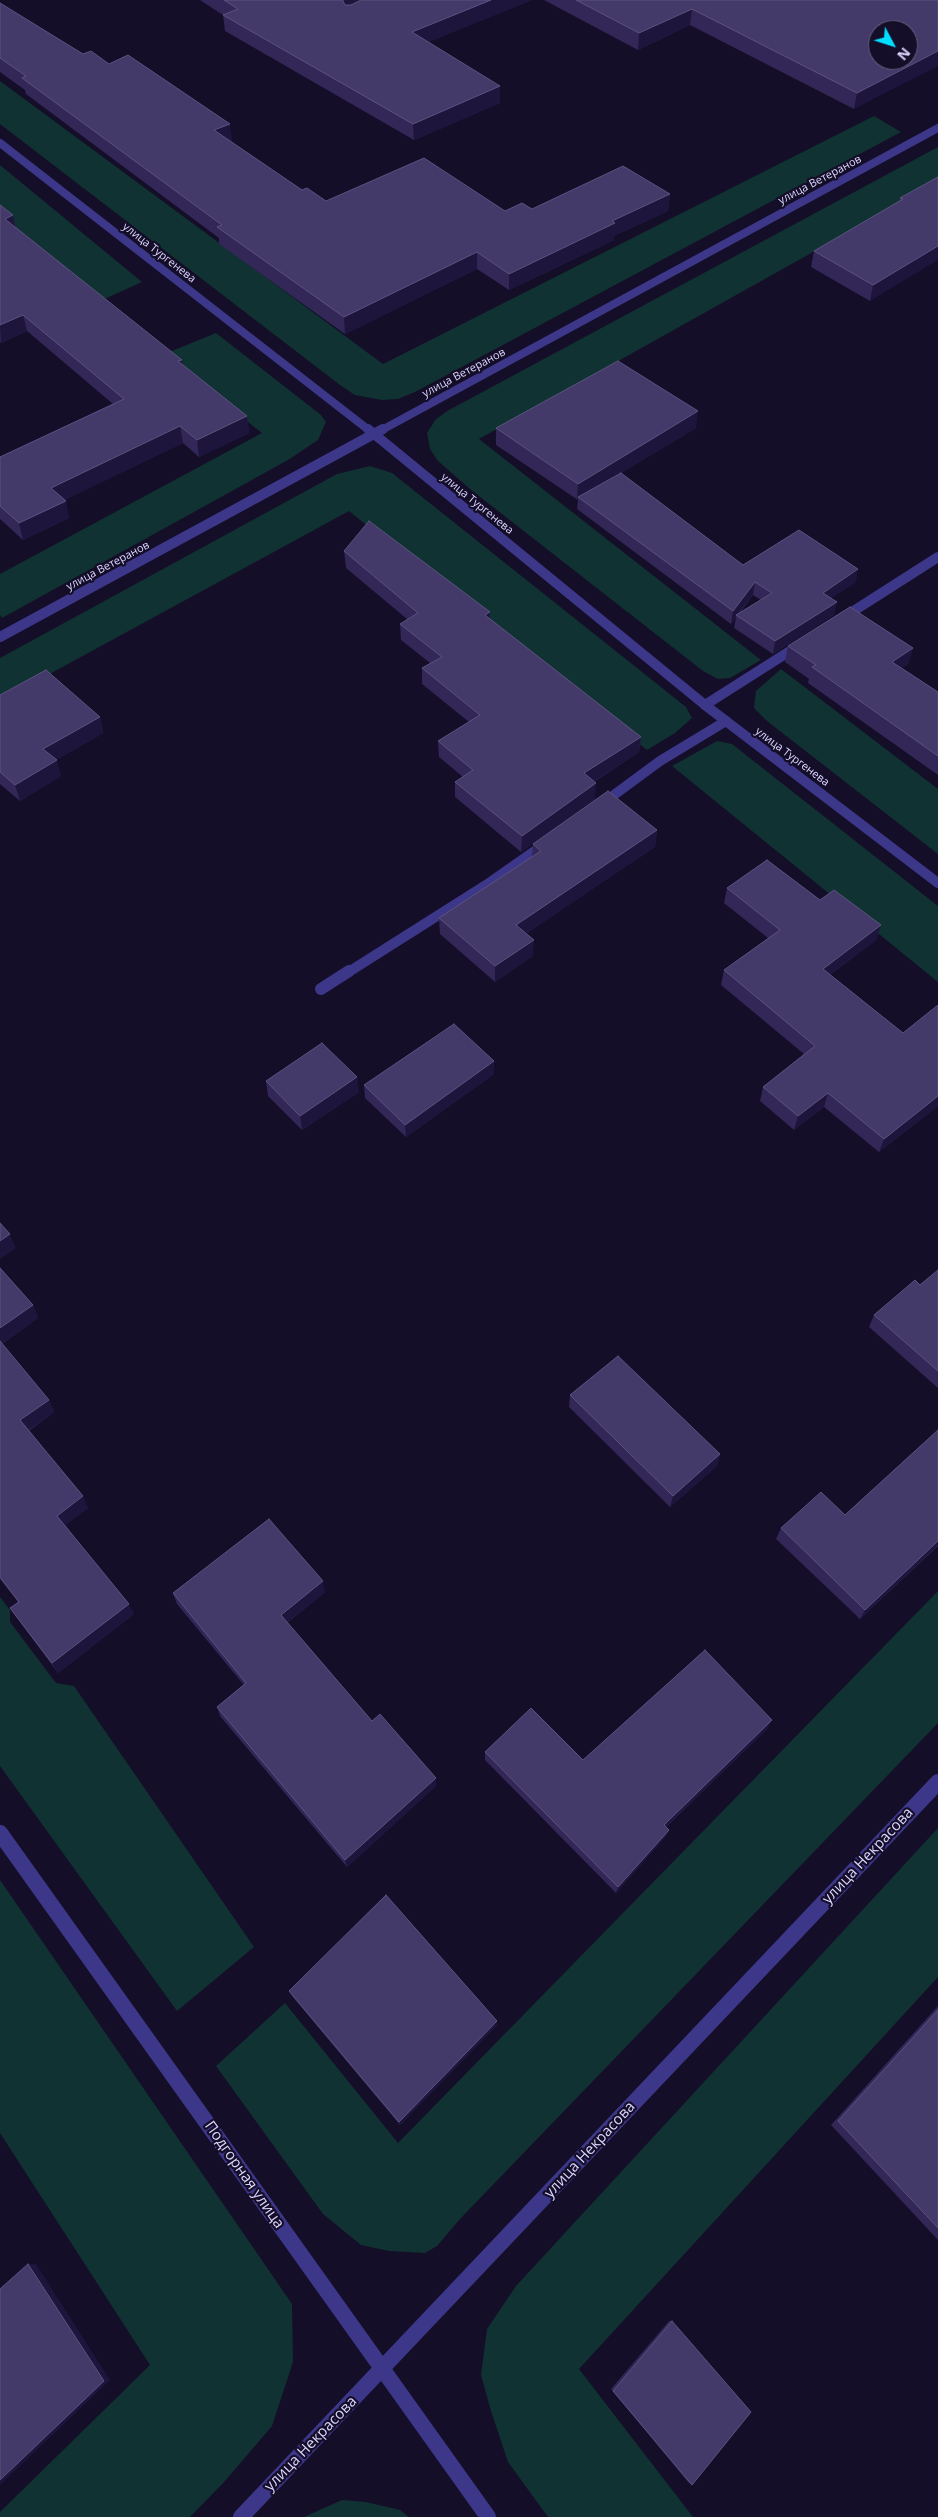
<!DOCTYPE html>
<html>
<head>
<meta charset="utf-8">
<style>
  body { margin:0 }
  #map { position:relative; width:938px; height:2517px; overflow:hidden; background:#140e28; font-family:"Open Sans",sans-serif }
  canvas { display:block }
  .north { position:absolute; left:868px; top:20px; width:50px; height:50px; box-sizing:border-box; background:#140e28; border:1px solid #645e7e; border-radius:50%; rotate:130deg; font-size:14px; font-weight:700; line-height:20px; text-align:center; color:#dcd6ff }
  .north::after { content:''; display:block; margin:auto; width:18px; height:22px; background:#02deff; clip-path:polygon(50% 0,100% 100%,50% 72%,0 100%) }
</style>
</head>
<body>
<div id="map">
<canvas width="938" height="2517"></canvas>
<div class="north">N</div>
</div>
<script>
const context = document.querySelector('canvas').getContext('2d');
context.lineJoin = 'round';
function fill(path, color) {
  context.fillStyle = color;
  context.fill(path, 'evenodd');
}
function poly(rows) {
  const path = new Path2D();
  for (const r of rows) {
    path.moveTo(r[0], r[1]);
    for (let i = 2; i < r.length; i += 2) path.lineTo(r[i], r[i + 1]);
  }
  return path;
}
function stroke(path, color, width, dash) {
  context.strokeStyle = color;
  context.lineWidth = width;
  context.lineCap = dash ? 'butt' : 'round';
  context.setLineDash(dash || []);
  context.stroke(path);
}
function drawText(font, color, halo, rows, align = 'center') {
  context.font = font + ' "Open Sans",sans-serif';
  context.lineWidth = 4.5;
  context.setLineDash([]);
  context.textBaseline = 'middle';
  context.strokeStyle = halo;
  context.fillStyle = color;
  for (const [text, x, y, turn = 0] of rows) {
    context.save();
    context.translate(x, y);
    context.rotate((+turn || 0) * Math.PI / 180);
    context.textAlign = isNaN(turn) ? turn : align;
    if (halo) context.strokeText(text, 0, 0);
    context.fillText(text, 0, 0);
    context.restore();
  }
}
fill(poly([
  [0,81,383,364,874,116,901,132,415,392,398,399,382,400,355,395,340,385,0,124],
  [938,147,938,182,479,439,761,660,730,678,718,679,703,671,470,489,438,461,430,449,427,433,436,419,449,410],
  [0,165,142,282,100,301,0,217],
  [216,333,321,415,326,422,318,440,288,460,2,618,0,615,0,574,262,433,162,355],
  [370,466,392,473,686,707,692,718,675,733,647,750,349,511,0,701,0,658,337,474],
  [781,669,938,789,938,854,767,721,754,708,756,691],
  [717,741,732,744,938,906,938,982,672,766],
  [938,1591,938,1723,460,2219,437,2246,425,2253,389,2251,361,2245,323,2214,216,2066,285,2003,398,2143],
  [0,1597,10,1610,10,1622,56,1683,74,1686,254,1947,177,2011,0,1766],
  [938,1828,938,1977,579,2369,693,2517,548,2517,508,2462,491,2411,481,2375,487,2329,516,2286],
  [0,1880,292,2304,293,2362,272,2426,225,2481,190,2517,0,2517,0,2512,150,2365,0,2133],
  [342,2500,366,2502,400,2510,409,2517,304,2517]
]), '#113232');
stroke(poly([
  [841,619,938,557],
  [705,705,801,644],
  [599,806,660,761,726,721],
  [347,973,486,885,546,843]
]), '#3d3789', 10);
stroke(poly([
  [321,989,349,971]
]), '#3d3789', 12);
stroke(poly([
  [0,143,370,431],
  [380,431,938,128]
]), '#3d3789', 8);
stroke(poly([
  [368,429,705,705,938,883],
  [0,637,383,429]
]), '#3d3789', 10);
stroke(poly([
  [0,1833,488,2517],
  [241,2517,938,1782]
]), '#3d3789', 16);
fill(poly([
  [200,0,532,0,428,42,500,86,500,103,414,140,225,31,223,15],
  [544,0,938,0,854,109,690,25,638,50],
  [0,3,83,54,109,64,232,140,230,141,302,190,326,201,505,211,532,209,670,194,668,211,614,236,614,240,509,290,477,269,345,334,219,244,219,238,26,94,25,90,0,72],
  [938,177,870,301,811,267,814,251,899,202,900,198],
  [0,205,13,215,15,226,183,365,247,416,249,433,199,457,183,443,64,500,69,518,23,540,0,519,0,457,113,404,27,331,1,343,0,342],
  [496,428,696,428,621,473,743,565,856,582,831,598,834,615,773,654,734,628,736,617,731,624,577,509,578,500,496,445],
  [753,595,761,600,739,614],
  [344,551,490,619,641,737,639,752,594,782,595,799,521,852,455,797,455,782,463,777,439,757,438,741,469,722,422,684,422,668,430,663,401,640,400,624,407,619,346,568],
  [788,646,913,648,908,664,902,668,938,692,938,775,808,683,809,679,785,662],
  [0,695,100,717,103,733,56,760,61,776,20,801,0,784],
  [657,830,655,847,526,933,533,956,495,982,440,934,439,918,532,857,533,844],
  [727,888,820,900,881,925,876,940,830,975,903,1033,938,1005,938,1106,879,1152,824,1107,794,1130,760,1101,763,1087,804,1054,721,985,724,970,768,938,724,903],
  [494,1074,406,1137,365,1098,364,1085],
  [266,1081,359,1092,302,1130,268,1096],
  [0,1268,33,1305,38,1318,2,1344,49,1400,54,1412,29,1431,88,1508,65,1525,134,1614,58,1673,17,1618,10,1608,18,1602,0,1579],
  [938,1270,938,1388,869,1327,874,1315,920,1285],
  [570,1395,720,1454,717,1466,670,1507,569,1407],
  [938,1428,938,1546,860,1619,776,1539,781,1528,845,1515,937,1431],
  [325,1592,287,1623,372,1721,436,1778,436,1786,347,1867,220,1716,217,1707,244,1685,177,1604,173,1593],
  [768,1728,666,1827,669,1830,666,1836,616,1893,485,1760,485,1752,583,1760],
  [289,1991,497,2025,400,2125,292,1996],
  [938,2006,938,2240,831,2125],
  [669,2321,672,2321,692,2485,688,2482,611,2389]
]), '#322757');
fill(poly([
  [343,0,370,0,347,11,343,1],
  [491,0,532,0,412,49,412,32],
  [692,9,690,25,638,50,639,33],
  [938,51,938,66,854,109,857,93],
  [500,86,500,103,414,140,413,124],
  [230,124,232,140,216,147,214,130],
  [670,194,668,211,614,236,614,240,509,290,509,274,612,221],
  [13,215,16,232,5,219],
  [938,242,938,260,870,301,873,285],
  [477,252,477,269,345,334,344,317],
  [23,315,27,331,1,343,0,325],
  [182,360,185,376,178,361],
  [698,411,696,428,580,498,578,497,577,500,578,484],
  [247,416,249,433,199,457,197,440],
  [180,426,183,443,55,505,51,488],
  [66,501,69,518,23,540,19,523],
  [858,569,856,582,820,605,823,593],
  [755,582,753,595,737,615,736,615,736,617,731,624,733,611],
  [837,602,834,615,773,654,775,641],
  [490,612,489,629,485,615],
  [913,648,908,664,888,678,892,662],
  [100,717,103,733,48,765,43,749],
  [641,737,639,752,582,789,584,773],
  [57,760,61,776,20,801,15,785],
  [596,783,595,799,521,852,522,836],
  [657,830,655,847,516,941,516,925],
  [881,925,876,940,819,983,823,969],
  [534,940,533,956,495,982,495,966],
  [494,1061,494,1074,406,1137,405,1125],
  [357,1077,359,1092,302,1130,300,1116],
  [828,1093,824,1107,794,1130,798,1116],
  [938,1096,938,1106,879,1152,884,1139],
  [10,1234,16,1248,0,1259,0,1241],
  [33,1305,38,1318,0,1345,0,1328],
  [49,1400,54,1412,26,1432,20,1420],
  [720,1454,717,1466,670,1507,673,1496],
  [83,1496,88,1508,63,1527,57,1516],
  [938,1541,938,1545,860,1619,865,1610],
  [323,1581,325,1592,284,1625,281,1615],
  [129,1604,134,1614,58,1673,52,1663],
  [772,1720,768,1728,661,1831,664,1825],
  [436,1778,436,1786,347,1867,345,1860],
  [669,1830,666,1836,616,1893,618,1887],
  [497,2021,497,2025,400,2125,399,2122],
  [28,2264,36,2264,110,2380,0,2485,0,2480]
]), '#1e153c');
const building = poly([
  [224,0,343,0,343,1,345,5,351,5,361,0,491,0,412,32,500,86,413,124,223,15,238,9,224,0],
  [576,0,938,0,938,51,857,93,692,9,639,33,576,0],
  [878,30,908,30,908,60,878,60,878,30],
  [0,3,83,54,91,51,109,64,128,55,230,124,214,130,302,190,307,188,326,201,424,158,505,211,522,203,532,209,623,166,670,194,612,221,615,223,509,274,477,252,344,317,217,227,222,225,22,78,26,76,0,58,0,3],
  [938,177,938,246,873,285,814,251,903,199,900,198,938,177],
  [0,205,13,215,5,219,182,360,178,361,247,416,197,440,180,426,51,488,66,501,19,523,0,506,0,457,124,399,23,315,0,325,0,205],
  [618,361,698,411,578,484,496,428,618,361],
  [621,473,743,565,799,530,858,569,823,593,837,602,775,641,736,615,772,593,755,582,733,611,578,497,621,473],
  [369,521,490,612,485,615,641,737,584,773,596,783,522,836,455,782,473,770,438,741,480,715,422,668,442,657,400,624,418,613,344,551,369,521],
  [850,607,913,648,892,662,938,692,938,756,812,667,816,665,788,646,850,607],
  [46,670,100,717,43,749,57,760,15,785,0,772,0,695,46,670],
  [608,791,657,830,516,925,534,940,495,966,439,918,541,851,533,844,608,791],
  [767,860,820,900,834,890,881,925,823,969,903,1033,938,1005,938,1096,884,1139,828,1093,798,1116,763,1087,815,1046,724,970,780,930,727,888,767,860],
  [454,1024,494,1061,405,1125,364,1085,454,1024],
  [322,1043,357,1077,300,1116,266,1081,322,1043],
  [0,1223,10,1234,0,1241,0,1223],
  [0,1268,33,1305,0,1328,0,1268],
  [938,1270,938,1371,874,1315,915,1280,920,1285,938,1270],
  [0,1341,49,1400,20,1420,83,1496,57,1516,129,1604,52,1663,10,1608,19,1602,0,1577,0,1341],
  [618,1356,720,1454,673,1496,570,1395,618,1356],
  [938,1430,938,1541,865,1610,781,1528,821,1492,845,1515,938,1430],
  [269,1519,323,1581,281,1615,372,1721,380,1714,436,1778,345,1860,217,1707,246,1683,173,1593,269,1519],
  [705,1650,772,1720,664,1825,669,1830,618,1887,485,1752,531,1708,583,1760,705,1650],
  [386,1895,497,2021,399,2122,289,1991,386,1895],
  [938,2010,938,2228,838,2121,938,2010],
  [28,2264,104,2381,0,2480,0,2289,28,2264],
  [672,2321,751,2412,692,2485,613,2391,672,2321]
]);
fill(building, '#443a69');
stroke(building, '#5c5280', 1);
drawText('11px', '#dcd6ff', '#140e28', [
  ["улица Ветеранов",820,180,-28],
  ["улица Тургенева",159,253,38],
  ["улица Ветеранов",464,373,-28],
  ["улица Тургенева",477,504,39],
  ["улица Ветеранов",108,566,-28],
  ["улица Тургенева",792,757,37]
]);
drawText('15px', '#dcd6ff', '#140e28', [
  ["улица Некрасова",868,1856,-47],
  ["улица Некрасова",590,2150,-47],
  ["Подгорная улица",244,2175,55],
  ["улица Некрасова",311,2444,-46]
]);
</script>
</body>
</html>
